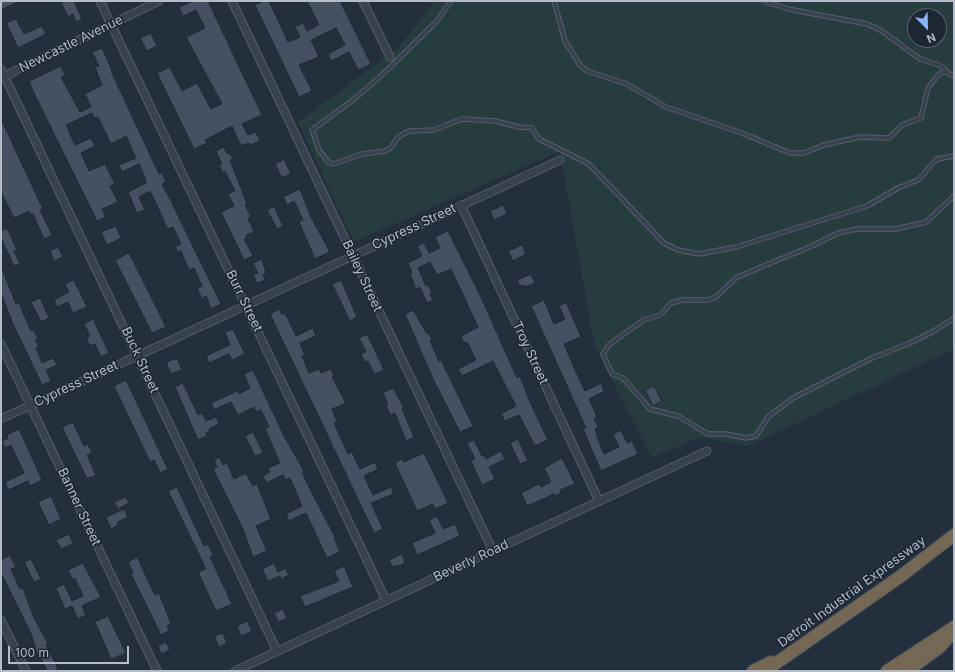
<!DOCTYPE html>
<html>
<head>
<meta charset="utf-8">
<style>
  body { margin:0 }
  #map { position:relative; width:955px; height:672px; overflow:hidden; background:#242f3e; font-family:Inter,sans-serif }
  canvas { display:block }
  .frame { position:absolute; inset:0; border:2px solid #b4bcc9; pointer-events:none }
  .north { position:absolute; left:907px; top:8px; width:40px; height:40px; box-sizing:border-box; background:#1d2633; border:1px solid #59626f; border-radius:50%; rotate:157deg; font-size:11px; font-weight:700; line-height:16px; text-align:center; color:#b4bcc9 }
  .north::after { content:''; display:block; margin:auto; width:14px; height:18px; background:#8ab4f8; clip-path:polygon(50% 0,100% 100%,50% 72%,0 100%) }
  .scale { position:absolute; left:8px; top:646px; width:121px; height:18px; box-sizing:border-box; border:2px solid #b4bcc9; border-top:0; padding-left:5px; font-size:12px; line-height:14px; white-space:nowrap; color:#b4bcc9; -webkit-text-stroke:3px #1d2633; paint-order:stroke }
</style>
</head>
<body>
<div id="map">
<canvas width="955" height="672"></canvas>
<div class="frame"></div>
<div class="north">N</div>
<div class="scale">100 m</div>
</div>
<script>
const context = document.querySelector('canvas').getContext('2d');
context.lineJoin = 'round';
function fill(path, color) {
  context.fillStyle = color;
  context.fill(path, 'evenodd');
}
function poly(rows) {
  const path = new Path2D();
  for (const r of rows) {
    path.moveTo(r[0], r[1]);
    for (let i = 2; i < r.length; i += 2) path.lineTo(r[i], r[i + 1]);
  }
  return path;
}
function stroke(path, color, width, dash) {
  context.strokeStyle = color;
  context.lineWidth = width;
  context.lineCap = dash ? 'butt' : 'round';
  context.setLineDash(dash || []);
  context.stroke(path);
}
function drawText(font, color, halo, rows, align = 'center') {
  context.font = font + ' Inter,sans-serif';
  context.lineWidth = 3;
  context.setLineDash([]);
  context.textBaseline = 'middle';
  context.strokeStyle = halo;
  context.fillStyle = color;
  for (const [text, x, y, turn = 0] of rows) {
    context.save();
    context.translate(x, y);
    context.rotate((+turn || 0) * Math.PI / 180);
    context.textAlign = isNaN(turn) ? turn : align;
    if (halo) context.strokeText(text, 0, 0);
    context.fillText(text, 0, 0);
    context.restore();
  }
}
fill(poly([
  [435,1,954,1,954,349,748,446,700,437,652,458,594,344,560,151,354,242,298,122,399,47],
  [915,16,939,16,939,40,915,40]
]), '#263c3f');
const building = poly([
  [1,1,20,1,1,10,1,1],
  [66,1,74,1,82,19,76,22,73,14,68,17,61,3,66,1],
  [193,1,208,1,262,115,242,124,248,135,256,132,260,141,250,145,249,143,241,146,232,126,205,140,207,143,194,149,157,73,170,67,182,91,197,83,211,109,222,104,186,37,205,28,196,10,183,16,179,7,193,1],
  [264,1,269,1,288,42,300,37,295,27,303,23,307,31,319,25,307,1,340,1,371,64,358,70,349,52,331,61,328,54,345,45,336,28,311,40,319,57,299,65,312,91,299,97,255,5,264,1],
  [16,19,24,34,42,26,46,34,18,48,6,23,16,19],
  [151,33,157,46,147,51,140,38,151,33],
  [102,48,112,70,111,71,159,174,162,173,166,182,162,184,171,201,221,304,211,309,206,296,202,298,197,289,202,286,194,268,189,270,181,251,178,252,175,247,181,244,173,227,168,229,150,191,139,197,145,210,137,213,128,192,146,183,146,180,139,164,122,172,119,165,136,158,126,136,111,144,98,117,94,118,92,113,66,125,75,145,91,138,95,146,81,153,89,171,105,164,115,184,110,186,118,202,102,209,106,217,97,221,33,91,29,81,61,66,65,75,61,77,80,112,91,107,85,94,102,85,95,67,99,66,92,52,102,48],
  [1,119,43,209,40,210,52,235,44,239,33,214,31,215,29,211,14,218,1,192,1,119],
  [224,147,227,154,230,153,233,159,230,160,247,204,245,205,251,217,248,218,254,232,246,235,247,237,244,239,253,256,244,260,221,212,234,206,228,194,235,191,225,171,223,173,219,165,222,164,216,151,224,147],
  [284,159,291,174,282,178,275,164,284,159],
  [300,189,311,217,330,252,315,259,299,222,303,220,294,201,287,205,283,197,300,189],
  [503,205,507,214,494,220,490,211,503,205],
  [274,206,283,226,277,229,267,210,274,206],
  [116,226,121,238,107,245,101,232,116,226],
  [7,228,17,250,14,251,20,264,14,266,1,238,1,231,7,228],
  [448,231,481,297,517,378,520,376,529,400,548,440,535,446,519,415,505,421,501,414,516,406,493,361,462,376,458,369,476,360,467,342,464,343,461,336,478,327,451,269,437,275,430,262,418,268,426,286,428,285,432,293,430,294,433,300,427,303,420,287,416,289,413,283,414,283,410,274,412,273,408,263,422,256,417,246,424,243,429,253,440,248,435,237,448,231],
  [522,245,526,254,513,261,508,251,522,245],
  [58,247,63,257,54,261,50,251,58,247],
  [129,253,166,327,152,333,115,260,129,253],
  [262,259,266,273,263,275,265,280,257,283,253,275,258,273,253,263,262,259],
  [1,266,16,304,19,303,31,331,34,330,38,339,35,340,39,347,36,348,42,363,53,358,57,365,46,370,51,381,42,385,13,324,1,293,1,266],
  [531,274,535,283,525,287,524,285,520,286,517,280,531,274],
  [74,280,87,307,73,313,68,302,57,307,54,300,69,292,65,284,74,280],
  [341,280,357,317,350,321,332,284,341,280],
  [40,298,49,318,41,322,31,302,40,298],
  [544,300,554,324,565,319,559,306,566,302,581,337,564,344,572,363,585,391,601,383,604,391,589,399,597,417,594,418,598,427,595,429,597,434,596,434,604,454,619,447,613,434,621,430,627,443,632,441,638,454,601,471,583,429,586,428,531,306,544,300],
  [279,309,282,315,284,313,288,319,296,336,313,328,316,336,300,343,305,355,302,356,309,373,319,369,321,373,331,369,334,376,332,377,346,403,332,409,337,422,334,423,348,454,352,452,360,469,375,462,378,469,364,476,373,495,391,487,394,494,371,503,383,529,374,533,270,314,279,309],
  [413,310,427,334,429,333,432,340,430,341,439,361,441,360,473,426,460,432,433,379,405,314,413,310],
  [93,319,109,353,101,357,95,344,90,346,86,338,90,336,84,324,93,319],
  [233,329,245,354,232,360,229,354,209,363,206,356,230,345,225,332,233,329],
  [367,334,384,370,374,374,368,361,365,362,361,354,366,352,359,338,367,334],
  [177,358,182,370,171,374,166,362,177,358],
  [253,370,284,436,304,471,302,472,310,489,335,537,334,538,340,552,327,558,306,513,289,521,286,514,302,506,290,478,286,480,283,475,266,483,263,476,270,472,268,468,280,463,265,429,269,427,261,410,256,412,254,407,238,415,231,402,214,410,211,403,237,391,239,394,250,388,244,374,253,370],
  [126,380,168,469,160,473,154,460,150,462,114,386,126,380],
  [183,383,198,415,202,413,206,421,216,417,219,424,209,429,210,431,206,433,207,436,198,440,175,387,183,383],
  [654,386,662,401,653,406,645,390,654,386],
  [393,388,404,408,402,409,414,437,406,441,395,413,390,415,386,405,388,404,383,393,393,388],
  [73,422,84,446,88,444,92,453,87,455,96,475,87,479,62,427,73,422],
  [19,429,42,480,30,486,28,481,8,490,5,482,24,473,11,445,5,448,2,441,8,438,7,435,19,429],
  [253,432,263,453,255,456,245,436,253,432],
  [518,439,528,461,520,464,510,443,518,439],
  [474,440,482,456,484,455,486,459,501,451,505,459,489,467,495,479,482,485,471,461,475,459,467,443,474,440],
  [424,453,448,503,435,509,433,504,417,511,395,463,402,459,404,462,424,453],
  [220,457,223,465,227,463,234,479,246,473,253,486,257,484,271,519,256,526,267,551,253,557,243,529,213,469,217,467,214,460,220,457],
  [562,458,575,484,560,490,561,493,555,496,554,494,527,506,521,493,539,484,541,487,551,482,544,468,562,458],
  [177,487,204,546,208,544,213,555,210,557,232,604,216,611,198,572,206,569,168,491,177,487],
  [51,496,61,519,49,525,38,502,51,496],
  [126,497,129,503,118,509,114,502,126,497],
  [124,509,128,517,117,522,118,525,111,529,106,517,124,509],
  [437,516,443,529,455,524,460,536,417,555,412,543,435,533,429,520,437,516],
  [69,534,73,544,61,549,56,540,69,534],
  [402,554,405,562,403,563,404,564,393,567,389,560,402,554],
  [10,555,16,567,11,569,20,589,23,588,34,618,48,643,46,644,58,669,54,671,47,671,40,656,38,657,32,636,1,573,1,560,10,555],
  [137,557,155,595,159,593,171,624,167,626,169,631,161,635,131,574,133,573,128,562,137,557],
  [31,559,41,579,34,582,24,562,31,559],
  [83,563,101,597,82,606,86,615,78,619,72,606,65,609,56,588,64,584,72,601,83,596,75,578,72,579,68,570,83,563],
  [274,563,278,572,285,568,289,575,281,579,280,576,268,581,262,569,274,563],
  [344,566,353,587,305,607,300,596,339,581,334,571,344,566],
  [283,609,287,618,278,622,274,613,283,609],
  [108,616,126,653,111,659,95,622,108,616],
  [247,621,252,631,241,636,237,626,247,621],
  [223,633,227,643,219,647,214,636,223,633],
  [166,642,170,650,161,654,158,646,166,642]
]);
fill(building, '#455162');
stroke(building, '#1f2835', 1);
const lane = poly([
  [451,1,437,21,383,74,353,100,312,130,319,150,328,162,333,164,362,154,385,151,391,148,398,137,409,131,434,130,462,119,495,121,519,127,532,128,539,139,589,164,664,243,678,250,699,254,736,247,867,206,898,188,918,180,937,159,954,156],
  [554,1,565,41,580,65,587,71,627,84,666,107,739,132,790,153,804,153,824,145,860,137,889,138,902,125,921,118,928,88,939,74,945,72,954,76],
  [764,1,788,9,867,24,882,31,920,59,939,65,947,71],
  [954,196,926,222,896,229,857,229,838,233,812,246,737,277,716,297,708,300,683,300,671,303,660,315,644,320,621,336,609,345,603,354,612,374,623,378,650,409,678,416,708,434,726,434,746,438,756,436,768,417,793,398,872,358,908,344,934,331,954,318]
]);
const street = poly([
  [100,1,386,600],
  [232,1,493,551],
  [363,1,390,57],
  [1,69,277,651],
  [5,76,159,1],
  [461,205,599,501],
  [1,344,157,671],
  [1,419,560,160],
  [1,620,26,671],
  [235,671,707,451]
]);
const highway = poly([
  [753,671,771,662],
  [765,671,901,576,954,535],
  [887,671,954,627],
  [907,671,940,647,953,632]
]);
stroke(lane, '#565f6c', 5.5);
stroke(street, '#565f6c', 9);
stroke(highway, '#434c59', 14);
stroke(lane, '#38414e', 3.5);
stroke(street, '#38414e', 7);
stroke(highway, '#746855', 12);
drawText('13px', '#b4bcc9', '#1d2633', [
  ["Newcastle Avenue",71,44,-26],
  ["Cypress Street",414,227,-25],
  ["Bailey Street",362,276,65],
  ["Burr Street",244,301,64],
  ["Troy Street",530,353,65],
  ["Buck Street",140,360,65],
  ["Cypress Street",76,384,-25],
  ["Banner Street",79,507,65],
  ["Beverly Road",471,561,-25],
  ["Detroit Industrial Expressway",852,592,-36]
]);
</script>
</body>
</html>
